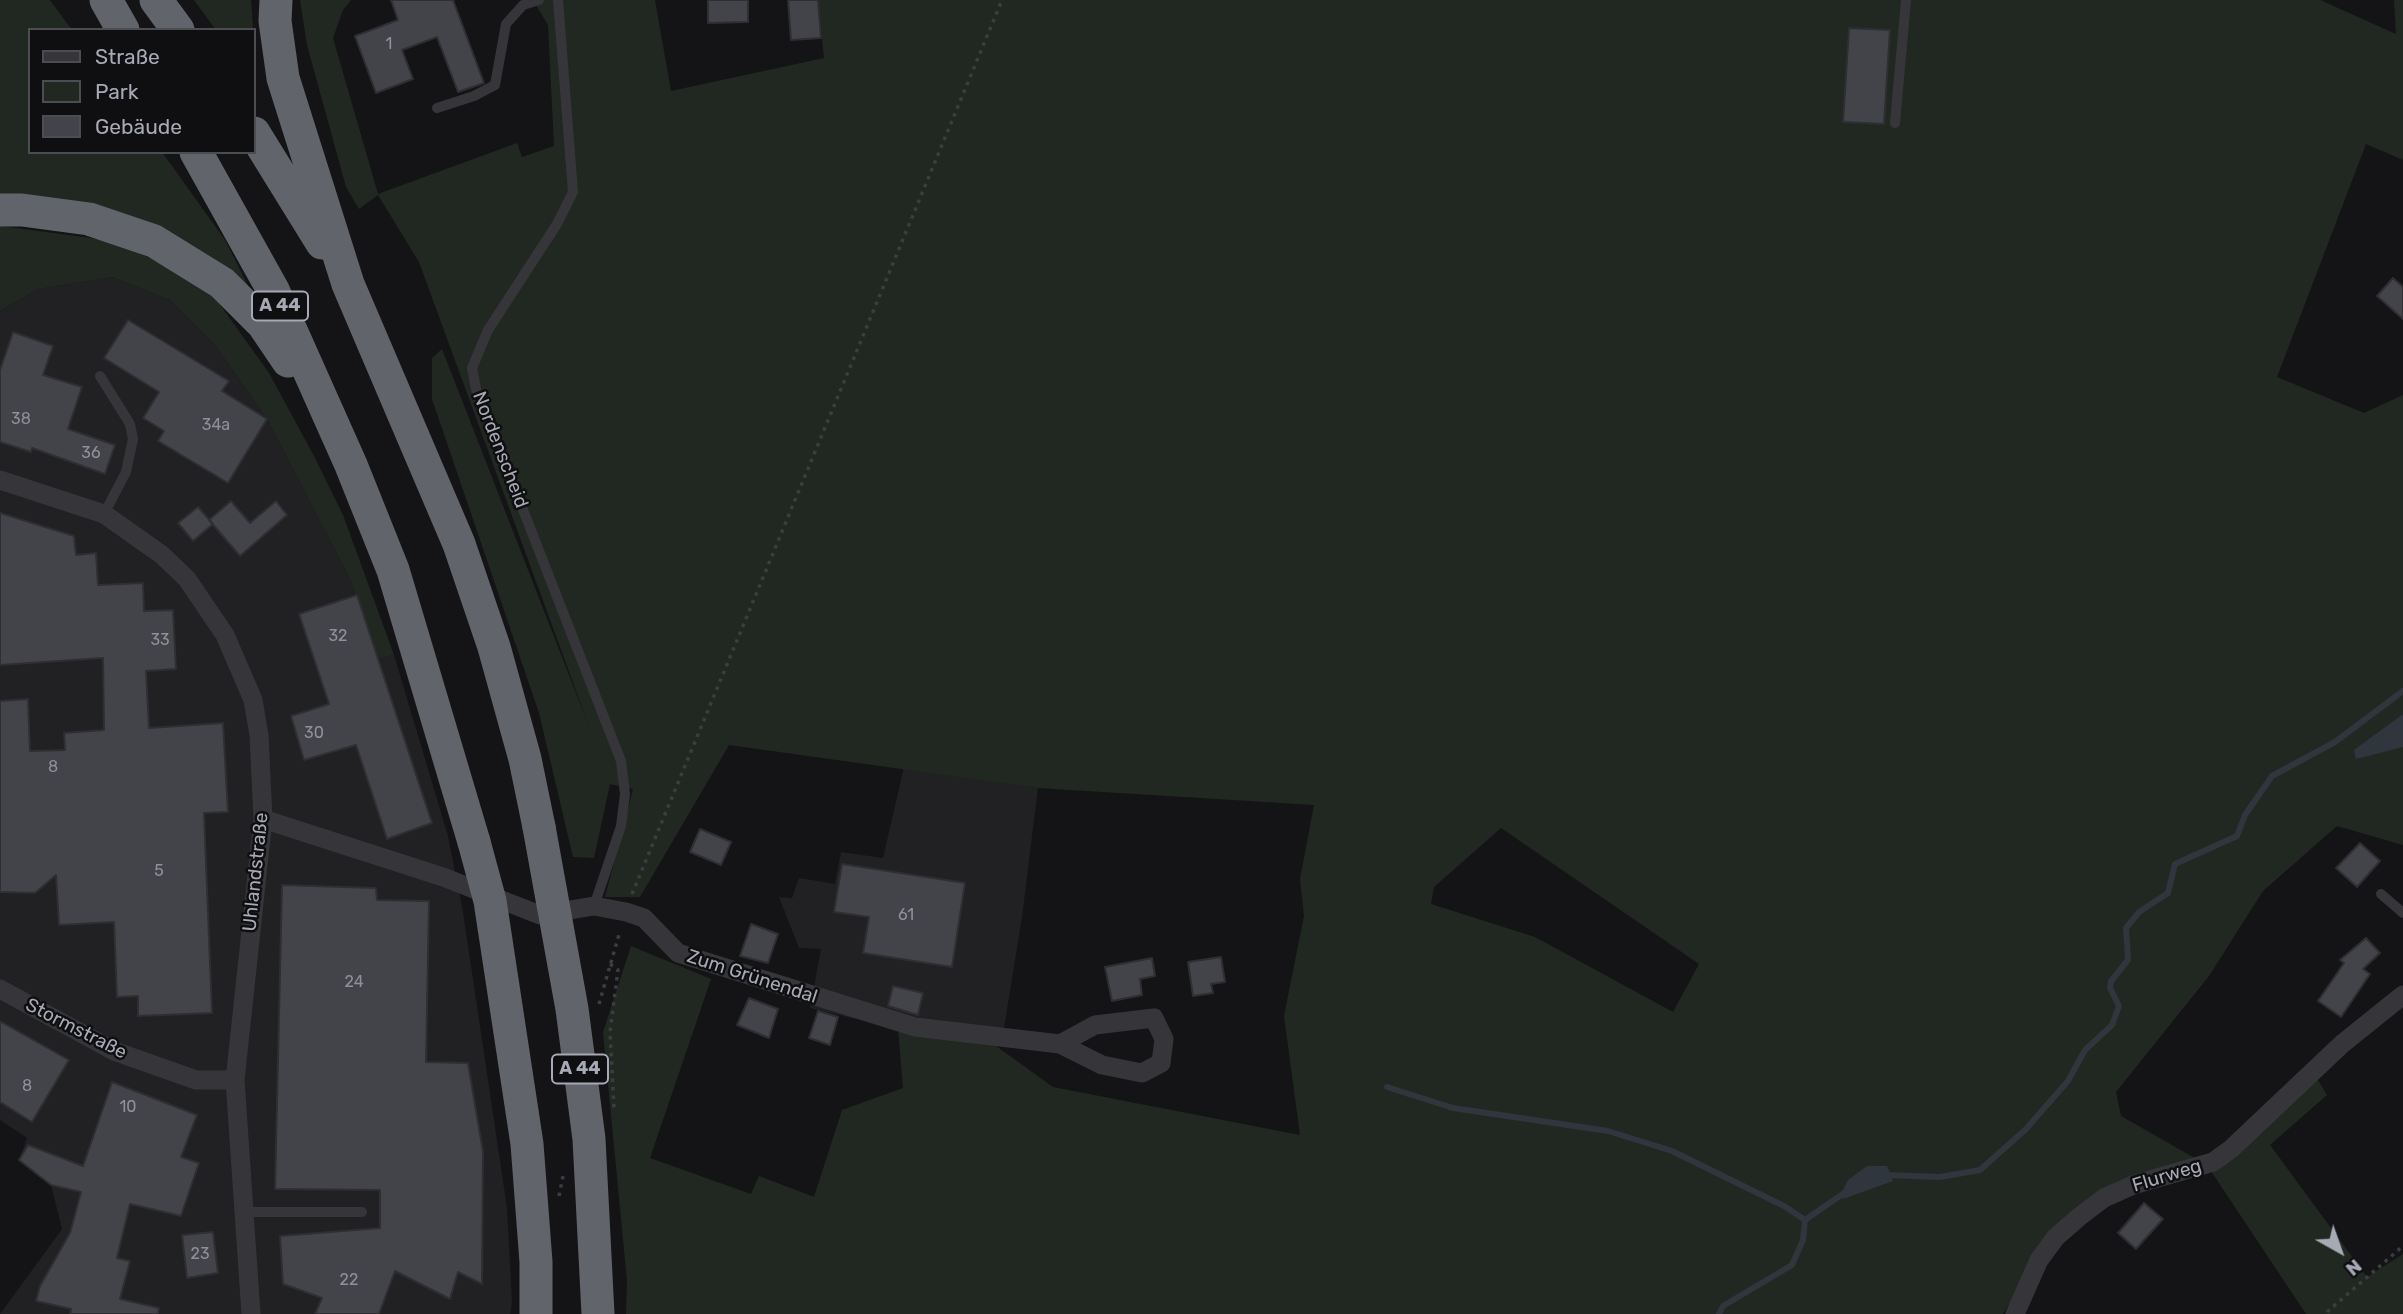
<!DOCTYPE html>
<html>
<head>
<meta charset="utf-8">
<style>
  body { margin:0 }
  #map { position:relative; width:2403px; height:1314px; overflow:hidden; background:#141416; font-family:Rubik,sans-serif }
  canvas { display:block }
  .legend { position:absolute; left:28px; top:28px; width:228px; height:126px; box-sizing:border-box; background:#0f0f11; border:2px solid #4c4d53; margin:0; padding:9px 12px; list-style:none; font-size:21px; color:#a7aab5 }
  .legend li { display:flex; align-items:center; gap:14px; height:35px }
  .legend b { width:35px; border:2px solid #4c4d53 }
  .north { position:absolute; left:2305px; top:1216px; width:70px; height:70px; -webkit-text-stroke:5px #0f0f11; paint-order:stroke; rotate:140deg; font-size:19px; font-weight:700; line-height:28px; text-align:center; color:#a7aab5 }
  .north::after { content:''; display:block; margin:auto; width:24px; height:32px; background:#a7aab5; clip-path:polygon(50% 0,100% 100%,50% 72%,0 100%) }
</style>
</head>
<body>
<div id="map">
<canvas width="2403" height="1314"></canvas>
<ul class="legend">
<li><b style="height:9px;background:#36363a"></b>Straße</li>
<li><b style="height:19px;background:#212822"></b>Park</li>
<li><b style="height:19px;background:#434449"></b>Gebäude</li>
</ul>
<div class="north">N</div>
</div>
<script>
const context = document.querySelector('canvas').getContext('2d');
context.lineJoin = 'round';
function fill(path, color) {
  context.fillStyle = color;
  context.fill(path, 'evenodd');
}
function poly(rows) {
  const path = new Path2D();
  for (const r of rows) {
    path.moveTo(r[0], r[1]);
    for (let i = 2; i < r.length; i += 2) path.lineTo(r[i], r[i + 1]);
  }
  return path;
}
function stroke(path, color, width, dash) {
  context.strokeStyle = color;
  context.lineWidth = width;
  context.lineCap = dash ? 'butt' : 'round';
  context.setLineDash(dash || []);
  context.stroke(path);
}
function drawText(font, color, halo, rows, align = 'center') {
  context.font = font + ' Rubik,sans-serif';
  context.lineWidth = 5;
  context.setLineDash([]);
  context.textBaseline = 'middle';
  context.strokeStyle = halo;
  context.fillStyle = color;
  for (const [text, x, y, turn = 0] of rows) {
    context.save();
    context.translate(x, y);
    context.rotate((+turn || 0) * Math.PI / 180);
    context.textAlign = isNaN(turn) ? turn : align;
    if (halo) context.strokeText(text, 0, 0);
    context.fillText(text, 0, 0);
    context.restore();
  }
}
fill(poly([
  [112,277,170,300,215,345,267,419,350,579,377,657,394,655,448,836,463,912,507,1208,512,1303,510,1314,0,1314,62,1229,51,1185,19,1160,27,1138,0,1120,0,311,38,289],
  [904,767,1038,788,1022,917,1004,1028,996,1046,898,1029,810,1008,821,949,799,948,779,897,792,898,799,878,835,884,841,852,883,858]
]), '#212023');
fill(poly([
  [0,0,50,0,72,30,30,30,30,152,162,152,225,240,258,305,226,274,0,203],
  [194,0,251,0,253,30,216,30],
  [300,0,351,0,343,10,333,38,378,194,517,143,522,157,554,146,548,25,533,0,655,0,671,91,824,58,818,0,2320,0,2396,34,2394,0,2403,0,2403,160,2366,144,2277,377,2364,413,2403,395,2403,845,2337,826,2263,891,2209,976,2116,1092,2121,1116,2207,1165,2318,1080,2327,1095,2270,1145,2367,1277,2403,1254,2403,1314,2306,1314,2207,1165,2111,1191,2037,1257,2003,1314,626,1314,627,1281,603,1032,631,946,711,979,650,1158,751,1194,759,1176,814,1197,842,1110,903,1088,898,1029,996,1046,1053,1087,1300,1135,1284,1016,1304,916,1300,879,1314,805,1038,788,729,745,640,897,605,897,633,789,610,784,594,858,573,857,539,713,432,399,432,358,442,349,590,729,419,262,378,195,359,209,346,187,307,45],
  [1501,828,1699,964,1673,1012,1535,937,1431,904,1434,887],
  [0,226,114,241,206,285,269,373,314,456,343,515,394,655,377,658,350,579,267,419,215,345,170,300,112,277,38,289,0,311]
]), '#212822');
fill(poly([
  [2403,714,2403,747,2356,759,2354,750],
  [1867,1166,1887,1166,1893,1181,1843,1199,1842,1192,1848,1180]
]), '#2f363d');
stroke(poly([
  [1387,1087,1453,1108,1608,1131,1672,1151,1784,1206,1805,1220],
  [1886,1175,1940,1177,1980,1170,2026,1129,2068,1081,2085,1050,2112,1025,2119,1006,2110,988,2111,981,2128,960,2126,928,2139,912,2168,893,2175,864,2237,836,2245,815,2272,776,2335,742,2403,691],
  [1719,1314,1723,1306,1792,1265,1803,1240,1805,1220,1850,1189]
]), '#2f363d', 6);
const building = poly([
  [391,0,453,0,484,83,458,92,437,37,402,50,413,79,376,93,355,36,398,20,391,0],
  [708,0,748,0,748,22,708,23,708,0],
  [788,0,818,0,821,38,791,40,788,0],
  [1849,28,1890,30,1884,124,1843,122,1849,28],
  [2393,278,2403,287,2403,319,2377,296,2393,278],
  [128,320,229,381,222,391,267,419,228,483,158,441,164,431,143,418,159,392,104,358,128,320],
  [13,332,53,346,43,375,82,387,68,429,115,445,105,474,32,448,31,452,0,442,0,370,13,332],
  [231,501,250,523,276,501,287,515,240,556,209,520,231,501],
  [198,507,213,524,193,541,178,523,198,507],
  [0,513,74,536,76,555,96,553,98,585,143,583,144,611,173,610,176,669,146,671,149,728,223,723,228,812,204,813,212,1013,138,1016,138,996,117,997,114,922,59,925,56,875,35,893,0,892,0,701,28,699,30,751,65,750,64,733,104,730,103,658,0,665,0,513],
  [357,595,432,823,387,839,356,745,304,760,291,716,329,704,299,614,357,595],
  [700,829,731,842,721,865,690,852,700,829],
  [2360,843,2380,861,2357,887,2336,868,2360,843],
  [842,864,965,883,952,967,863,953,869,917,834,912,842,864],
  [282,885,376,888,377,900,429,901,426,1062,468,1063,483,1152,482,1284,458,1272,450,1299,395,1271,379,1314,315,1314,322,1298,283,1284,280,1236,380,1228,380,1190,275,1189,282,885],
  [751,924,778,934,768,963,740,956,751,924],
  [2366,938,2380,953,2363,969,2370,974,2341,1017,2318,1001,2344,963,2340,960,2366,938],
  [1221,957,1225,982,1211,984,1213,993,1193,996,1188,962,1221,957],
  [1152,958,1155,976,1140,979,1142,995,1112,1001,1105,967,1152,958],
  [893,986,923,993,918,1015,888,1006,893,986],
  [749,998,778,1009,769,1038,737,1025,749,998],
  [818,1011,838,1017,830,1045,809,1038,818,1011],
  [0,1021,69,1060,32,1122,0,1102,0,1021],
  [112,1082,197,1115,181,1157,199,1163,181,1216,130,1204,117,1258,130,1261,120,1299,159,1308,158,1314,70,1314,71,1309,36,1301,40,1286,70,1233,81,1192,51,1185,19,1160,28,1145,83,1166,112,1082],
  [2144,1203,2163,1219,2136,1249,2118,1233,2144,1203],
  [213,1232,218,1273,187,1278,182,1235,213,1232]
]);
fill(building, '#434449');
stroke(building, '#2f2e32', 2);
stroke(poly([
  [632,894,1002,0],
  [610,964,618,970,610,1032,614,1109],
  [599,1004,620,931],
  [559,1196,563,1176],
  [2327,1312,2403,1246]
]), '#3c3d41', 3.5, [3.5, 5]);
stroke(poly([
  [558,0,573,192,557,224,488,330,472,368,476,389,621,761,625,794,621,826,594,906],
  [437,108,474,96,495,85,506,24,523,5,539,0],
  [1895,123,1906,0],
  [100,376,130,424,133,439,126,472,104,514],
  [2381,894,2403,913],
  [243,1212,362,1212]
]), '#36363a', 10);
stroke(poly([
  [0,480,104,514,162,555,187,579,225,635,253,700,259,735,263,819,235,1080,251,1314],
  [263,819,443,877,540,915,594,906,626,912,644,918,678,953,915,1027,1060,1044,1095,1025,1154,1018,1164,1039,1161,1063,1142,1073,1102,1065,1060,1044],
  [0,989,114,1051,196,1080,235,1080],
  [2015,1314,2039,1260,2056,1237,2079,1217,2104,1198,2133,1185,2213,1162,2231,1149,2342,1044,2403,995]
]), '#36363a', 19);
stroke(poly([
  [106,0,123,30],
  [156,0,178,30],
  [276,0,275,21,283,78,348,284,459,544,494,647,525,759,539,827],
  [254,133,322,243],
  [196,152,273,290,351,465,393,570,474,842],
  [0,210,22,210,89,219,154,241,222,283,263,324,288,361]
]), '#62646b', 33);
stroke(poly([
  [539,827,572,1009,589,1139,598,1314],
  [474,842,490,901,527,1144,536,1262,536,1314]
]), '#62646b', 33);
drawText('16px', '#8e909a', null, [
  ["1",389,44],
  ["38",21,419],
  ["34a",216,425],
  ["36",91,453],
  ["32",338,636],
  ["33",160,640],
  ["30",314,733],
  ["8",53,767],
  ["5",159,871],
  ["61",906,915],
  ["24",354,982],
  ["8",27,1086],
  ["10",128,1107],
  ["23",200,1254],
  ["22",349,1280]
]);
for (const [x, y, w] of [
  [280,306,56],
  [580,1069,56]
]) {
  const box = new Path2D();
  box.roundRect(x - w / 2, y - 14.5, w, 29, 5);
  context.fillStyle = '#0f0f11';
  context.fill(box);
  stroke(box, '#a7aab5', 2);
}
drawText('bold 18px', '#a7aab5', null, [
  ["A 44",280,306],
  ["A 44",580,1069]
]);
drawText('19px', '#a7aab5', '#0f0f11', [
  ["Nordenscheid",500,450,69],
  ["Uhlandstraße",256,872,-84],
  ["Zum Grünendal",752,977,18],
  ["Stormstraße",76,1029,27],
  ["Flurweg",2167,1176,-17]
]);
</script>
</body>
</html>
